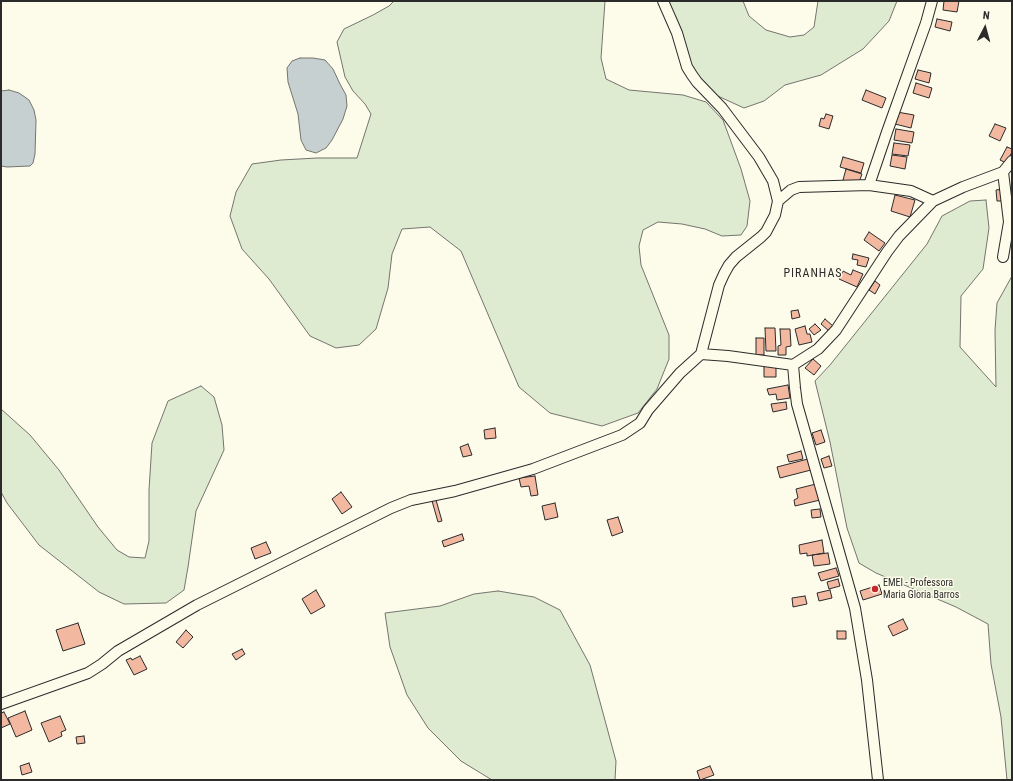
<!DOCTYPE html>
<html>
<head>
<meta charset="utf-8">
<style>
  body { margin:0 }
  #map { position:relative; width:1013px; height:781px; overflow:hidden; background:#fdfbea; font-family:"Roboto Condensed",sans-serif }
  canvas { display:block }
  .frame { position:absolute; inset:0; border:2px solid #2b2b2b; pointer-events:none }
  .north { position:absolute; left:965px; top:8px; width:40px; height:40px; -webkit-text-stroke:3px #fdfbea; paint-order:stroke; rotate:6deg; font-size:11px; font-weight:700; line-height:16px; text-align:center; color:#2b2b2b }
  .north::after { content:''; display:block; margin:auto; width:14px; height:18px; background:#2b2b2b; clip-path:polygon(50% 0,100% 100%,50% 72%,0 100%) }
</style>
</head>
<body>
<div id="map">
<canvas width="1013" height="781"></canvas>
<div class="frame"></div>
<div class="north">N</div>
</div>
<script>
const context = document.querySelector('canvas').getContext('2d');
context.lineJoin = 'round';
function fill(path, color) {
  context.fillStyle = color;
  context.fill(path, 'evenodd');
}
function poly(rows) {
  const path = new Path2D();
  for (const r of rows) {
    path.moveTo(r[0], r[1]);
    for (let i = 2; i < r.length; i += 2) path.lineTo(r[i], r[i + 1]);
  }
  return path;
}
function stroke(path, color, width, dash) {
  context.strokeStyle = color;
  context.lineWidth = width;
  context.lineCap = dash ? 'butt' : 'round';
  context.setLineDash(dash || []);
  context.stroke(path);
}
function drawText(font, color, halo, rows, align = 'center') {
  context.font = font + ' "Roboto Condensed",sans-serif';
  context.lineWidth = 3;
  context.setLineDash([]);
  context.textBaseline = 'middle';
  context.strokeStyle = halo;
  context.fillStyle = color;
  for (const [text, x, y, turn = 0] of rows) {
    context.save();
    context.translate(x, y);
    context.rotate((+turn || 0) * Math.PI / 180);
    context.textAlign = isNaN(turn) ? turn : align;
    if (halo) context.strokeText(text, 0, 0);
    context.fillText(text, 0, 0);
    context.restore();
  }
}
const green = poly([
  [394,1,605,1,601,58,606,79,629,90,683,95,706,102,723,120,741,169,750,201,747,226,741,235,722,236,705,229,682,224,658,222,643,230,639,246,641,265,669,335,669,359,657,389,638,413,602,426,550,413,519,387,461,251,430,227,402,229,392,254,388,288,376,329,359,345,336,348,310,336,269,279,242,249,230,216,236,192,252,164,281,160,317,158,357,158,371,114,365,104,353,91,345,77,337,42,344,29,373,15,389,6,394,1],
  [667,1,743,1,749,16,766,30,790,37,804,35,814,27,818,1,897,1,889,21,863,49,821,75,785,85,764,101,744,108,709,92,692,68,667,1],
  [986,200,989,228,983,269,961,296,960,347,996,387,995,330,997,303,1012,276,1012,780,1007,780,1001,717,991,664,988,624,956,607,876,573,859,563,847,528,830,442,815,381,830,365,927,244,942,216,970,201,986,200],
  [201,386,214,397,222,425,224,450,196,511,188,567,184,590,166,603,124,604,99,592,39,545,7,503,1,492,1,409,30,435,59,470,98,527,117,550,129,557,145,558,149,541,149,490,152,443,168,401,201,386],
  [498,591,534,597,560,610,590,665,616,761,615,780,492,780,461,761,428,728,407,695,390,647,385,613,440,606,474,594,498,591]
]);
fill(green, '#deebd1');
stroke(green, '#74746e', 1);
const water = poly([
  [300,58,313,58,325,60,333,69,340,84,346,95,347,106,343,119,332,140,326,148,316,153,306,150,301,140,298,114,288,82,287,68,292,61,300,58],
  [9,90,19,93,29,100,34,110,36,120,35,154,33,163,30,166,7,167,1,166,1,91,9,90]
]);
fill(water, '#c7d0d0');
stroke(water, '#74746e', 1);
const building = poly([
  [944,1,959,1,957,12,943,10,944,1],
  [937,19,952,22,950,31,935,27,937,19],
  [918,70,931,73,929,83,915,79,918,70],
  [916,83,932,88,929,98,913,93,916,83],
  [866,90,886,98,882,108,862,100,866,90],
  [897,112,914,115,911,128,895,124,897,112],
  [826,114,833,116,829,129,819,126,821,118,824,119,826,114],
  [995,124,1006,128,1000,141,989,136,995,124],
  [896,129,914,132,912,143,894,140,896,129],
  [894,143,910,145,908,156,892,154,894,143],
  [1007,147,1012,149,1012,152,1006,163,1000,160,1007,147],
  [892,155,907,157,905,169,890,166,892,155],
  [843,157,864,163,861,173,840,167,843,157],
  [846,169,862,174,858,185,843,180,846,169],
  [1003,189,1004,201,997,201,996,190,1003,189],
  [895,195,915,200,910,217,891,211,895,195],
  [869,232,885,243,879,251,864,240,869,232],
  [853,254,869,258,866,267,857,265,858,260,852,259,853,254],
  [853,270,863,274,857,287,839,279,843,271,851,275,853,270],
  [875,281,880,285,875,294,869,290,875,281],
  [798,310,800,317,792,319,791,311,798,310],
  [825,319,833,326,829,331,821,324,825,319],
  [815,324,821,330,814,335,809,329,815,324],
  [805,326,807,334,810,334,812,342,799,345,795,329,805,326],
  [765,328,775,328,776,351,766,351,765,328],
  [780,329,790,329,791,346,786,347,786,355,778,355,778,346,781,345,780,329],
  [756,338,764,338,764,355,756,355,756,338],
  [813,359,821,366,814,375,805,368,813,359],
  [764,365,776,366,776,377,764,377,764,365],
  [788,385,790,398,777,400,776,394,769,395,767,389,788,385],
  [786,402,787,409,773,412,771,404,786,402],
  [495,428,496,438,485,439,484,430,495,428],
  [821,430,825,442,816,445,812,433,821,430],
  [468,444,472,455,463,457,460,447,468,444],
  [801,451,803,459,789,462,787,455,801,451],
  [829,456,832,466,824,468,821,459,829,456],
  [808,459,811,470,780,478,777,467,808,459],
  [535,476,538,495,531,496,529,486,521,487,519,478,535,476],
  [816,484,820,500,795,506,794,500,798,498,796,489,816,484],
  [341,492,352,507,342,514,332,499,341,492],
  [436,500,442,521,438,522,432,501,436,500],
  [555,503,558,517,545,520,542,506,555,503],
  [820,509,821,517,812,518,811,510,820,509],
  [618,517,623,532,612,536,607,520,618,517],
  [462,534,464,540,444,547,442,541,462,534],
  [822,540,824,553,807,556,807,553,800,554,799,545,822,540],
  [266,542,271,553,255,559,251,548,266,542],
  [828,553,830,564,814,566,812,555,828,553],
  [836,568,839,576,821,581,818,573,836,568],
  [838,579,840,586,829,589,827,582,838,579],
  [879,585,882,594,863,600,860,591,879,585],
  [316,590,325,606,311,614,302,599,316,590],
  [830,590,832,598,819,601,817,593,830,590],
  [805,596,807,604,793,607,792,598,805,596],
  [903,619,908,629,893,636,888,626,903,619],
  [78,623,85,644,63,651,56,630,78,623],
  [186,630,193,637,183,648,176,642,186,630],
  [837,631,846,631,846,639,837,639,837,631],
  [242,649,245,654,236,660,232,654,242,649],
  [140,656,147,669,134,675,126,660,131,658,132,660,140,656],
  [25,711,32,730,16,737,8,718,25,711],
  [4,712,10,724,1,728,1,713,4,712],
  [60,716,66,730,61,732,62,736,49,742,41,723,60,716],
  [84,736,85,743,77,744,76,737,84,736],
  [29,763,32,772,22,775,20,766,29,763],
  [710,766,714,775,700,780,697,771,710,766]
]);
fill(building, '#f2b8a0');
stroke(building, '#2b2b2b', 1);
const minor = poly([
  [869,185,887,132,926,23,932,1],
  [778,201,791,190,799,187,869,185,911,191,933,201],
  [1003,257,1009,222,1003,172],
  [701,354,728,356,793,365,818,349,836,330,887,252,899,236,933,201,963,187,1003,172,1012,161],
  [793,365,795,388,797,404,855,608,867,680,878,780],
  [1,704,88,673,102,664,118,651,197,605,391,508,411,500,455,491,533,469,622,435,640,423,648,410,680,373,701,354,719,285,724,274,729,265,736,257,761,237,766,232,775,215,778,201,773,181,759,157,722,108,697,82,692,75,687,67,677,33,663,1]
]);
stroke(minor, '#2b2b2b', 12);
stroke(minor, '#fdfbea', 10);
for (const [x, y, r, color] of [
  [875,589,4,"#c62828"]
]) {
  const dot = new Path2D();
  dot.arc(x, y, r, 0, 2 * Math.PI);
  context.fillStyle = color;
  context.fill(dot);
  stroke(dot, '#fdfbea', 1.5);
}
drawText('10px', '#2b2b2b', '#fdfbea', [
  ["EMEI - Professora",883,583],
  ["Maria Gloria Barros",883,595]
], 'left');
context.letterSpacing = '1px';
drawText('12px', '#2b2b2b', '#fdfbea', [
  ["PIRANHAS",813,274]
]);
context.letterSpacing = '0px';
</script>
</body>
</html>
